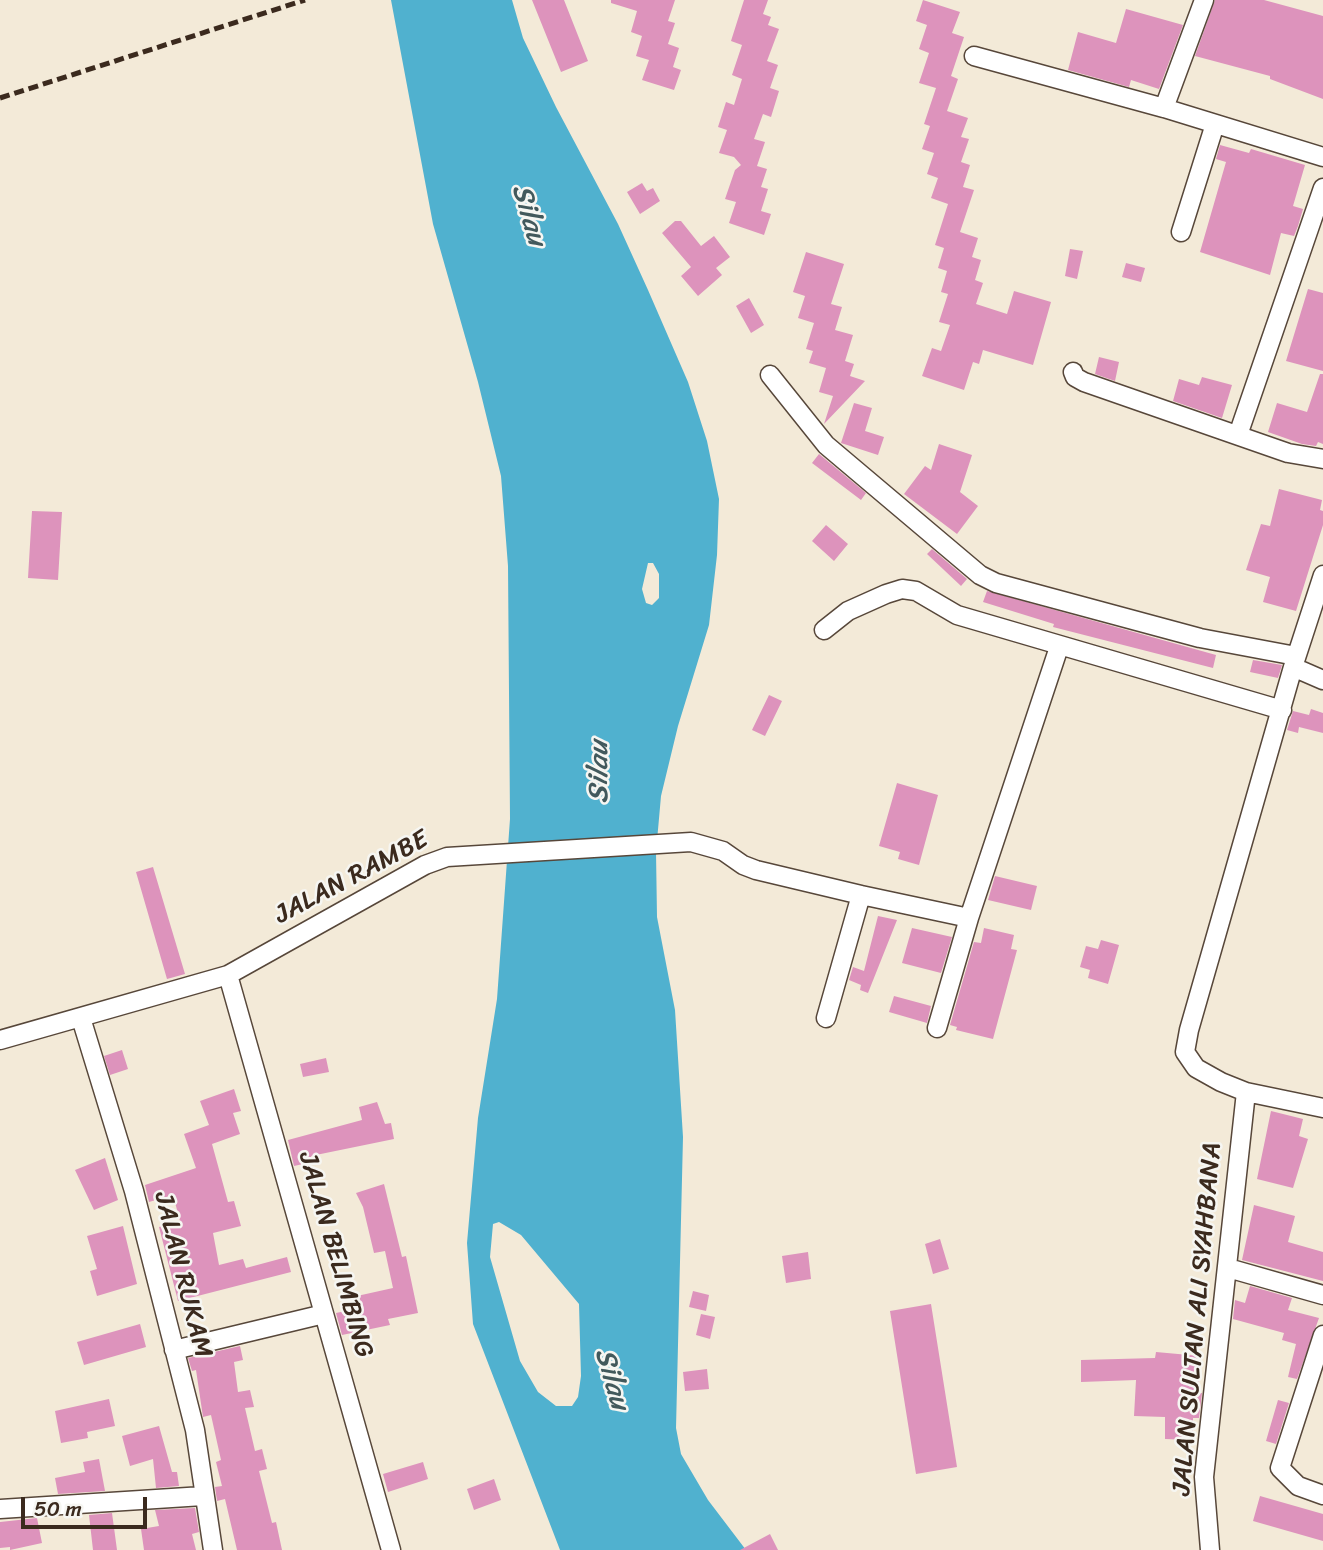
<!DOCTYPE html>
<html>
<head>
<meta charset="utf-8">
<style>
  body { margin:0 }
  #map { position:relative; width:1323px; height:1550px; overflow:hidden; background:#f3ead8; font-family:Sriracha,sans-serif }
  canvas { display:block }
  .scale { position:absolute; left:21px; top:1497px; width:126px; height:32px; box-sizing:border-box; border:4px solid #3b2a1e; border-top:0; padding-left:9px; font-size:21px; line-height:24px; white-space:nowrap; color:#3b2a1e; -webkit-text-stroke:5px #f6f6f2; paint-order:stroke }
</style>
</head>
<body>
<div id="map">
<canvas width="1323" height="1550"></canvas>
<div class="scale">50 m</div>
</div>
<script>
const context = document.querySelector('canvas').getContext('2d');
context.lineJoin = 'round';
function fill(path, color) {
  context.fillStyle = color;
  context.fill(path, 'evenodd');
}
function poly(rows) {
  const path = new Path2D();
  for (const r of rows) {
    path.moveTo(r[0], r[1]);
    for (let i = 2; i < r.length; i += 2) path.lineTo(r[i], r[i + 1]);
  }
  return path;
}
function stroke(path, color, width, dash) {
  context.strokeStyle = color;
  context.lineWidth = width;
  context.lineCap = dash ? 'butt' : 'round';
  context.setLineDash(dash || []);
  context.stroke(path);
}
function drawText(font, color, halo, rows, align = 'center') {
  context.font = font + ' Sriracha,sans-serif';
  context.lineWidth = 5;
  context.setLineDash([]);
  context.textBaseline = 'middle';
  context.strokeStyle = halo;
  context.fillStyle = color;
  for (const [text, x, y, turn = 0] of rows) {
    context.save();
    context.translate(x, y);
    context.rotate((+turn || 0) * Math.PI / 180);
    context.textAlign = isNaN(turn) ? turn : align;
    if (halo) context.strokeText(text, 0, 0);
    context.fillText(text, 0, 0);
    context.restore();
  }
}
fill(poly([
  [391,0,512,0,523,38,556,107,618,224,648,290,688,382,707,441,719,499,717,555,709,625,678,726,661,796,656,852,657,917,675,1010,683,1137,676,1428,681,1454,708,1500,746,1550,560,1550,473,1324,467,1243,478,1118,497,999,510,819,508,566,501,476,478,382,433,224],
  [648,563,653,563,659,574,659,598,652,605,646,603,642,589],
  [499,1222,521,1235,579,1304,581,1376,578,1397,572,1406,556,1406,538,1392,520,1361,490,1257,493,1224]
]), '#50b1cf');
fill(poly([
  [532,0,564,0,588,61,561,72],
  [611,0,675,0,668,21,675,23,668,44,679,48,673,67,681,70,674,90,642,80,649,60,636,56,642,36,631,32,637,11,611,3],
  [744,0,768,0,763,14,771,17,768,25,779,29,767,61,778,65,770,88,779,91,771,117,763,114,754,139,765,142,757,166,767,169,761,187,768,189,761,211,771,214,764,235,729,223,736,202,725,199,735,170,741,165,734,157,719,153,727,130,718,127,726,102,734,105,742,79,732,75,742,45,731,41],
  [923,0,960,12,952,33,964,37,951,76,958,79,947,111,968,118,961,137,969,139,961,162,970,165,963,187,974,190,960,232,978,238,972,257,981,260,975,280,983,283,976,304,1007,314,1014,291,1051,302,1033,365,983,350,979,364,973,362,964,390,922,376,932,348,941,351,950,325,939,322,948,294,941,292,947,271,938,268,944,248,935,245,948,204,931,198,938,178,927,174,934,153,922,149,930,126,924,124,936,88,919,83,929,53,919,49,927,25,916,21],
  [1215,0,1264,0,1323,16,1323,99,1270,79,1270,76,1195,56],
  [1126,9,1183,25,1159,89,1131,80,1129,87,1068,70,1078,32,1116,43],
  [1220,145,1249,153,1251,149,1305,165,1293,206,1303,209,1298,226,1294,236,1281,233,1270,275,1200,252,1226,162,1216,159],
  [642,183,647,191,653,188,660,201,640,214,627,192],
  [675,221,681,221,701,246,714,236,730,257,716,268,722,275,698,296,681,276,691,267,662,233],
  [1070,249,1083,251,1077,279,1065,276],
  [806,252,844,264,831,304,842,307,835,330,853,335,845,361,854,364,850,376,865,381,824,424,833,396,819,392,826,368,809,363,813,351,806,349,814,323,798,318,805,296,793,292],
  [1126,263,1145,268,1141,282,1122,277],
  [1308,289,1323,293,1323,371,1286,361],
  [749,298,764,325,751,333,736,306],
  [1099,357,1119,362,1115,381,1095,374],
  [1320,374,1323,374,1323,444,1318,442,1316,446,1302,444,1268,432,1277,403,1307,412],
  [1202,377,1232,385,1222,418,1173,401,1179,379,1199,385],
  [854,403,872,408,865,431,884,437,878,455,841,443],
  [939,444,972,455,960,492,978,506,957,534,904,494,925,466,931,470],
  [819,454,866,493,861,500,812,463],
  [1279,489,1322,500,1320,510,1323,511,1323,525,1296,611,1263,602,1270,577,1246,570,1261,524,1270,526],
  [32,511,62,512,58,580,28,578],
  [826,525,848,544,834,561,812,541],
  [932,549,967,579,961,586,927,554],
  [987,591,1216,655,1213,668,1053,627,1054,624,983,602],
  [1253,660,1282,665,1278,678,1250,672],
  [769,695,782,701,765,736,752,730],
  [1311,709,1323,713,1323,733,1299,727,1298,733,1287,730,1293,711,1309,715],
  [897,783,938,795,919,865,898,859,900,852,879,846],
  [153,867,185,974,167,979,136,872],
  [995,876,1037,886,1031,910,988,900],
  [878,916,897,920,868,993,860,990,861,985,849,980,853,967,864,971],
  [912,928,952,937,941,973,902,963],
  [984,928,1014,935,1011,949,1017,950,993,1039,956,1030,957,1027,950,1025,974,942,981,943],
  [1101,940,1119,945,1108,984,1088,978,1090,970,1080,967,1086,946,1098,949],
  [894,996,931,1006,927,1023,889,1012],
  [122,1050,128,1069,110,1075,104,1056],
  [326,1058,329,1072,303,1077,300,1064],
  [234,1089,241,1111,233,1113,240,1134,212,1144,228,1202,234,1201,241,1226,213,1233,219,1265,243,1259,246,1268,287,1257,291,1272,178,1301,159,1227,180,1221,173,1195,149,1202,145,1185,196,1168,184,1134,209,1125,200,1101],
  [377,1102,385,1124,391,1123,394,1139,311,1156,312,1162,294,1166,288,1140,362,1120,359,1107],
  [1271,1111,1303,1119,1299,1136,1308,1139,1293,1188,1257,1179],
  [105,1158,118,1200,94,1210,75,1170],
  [384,1184,402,1257,406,1256,418,1313,388,1319,390,1325,342,1335,336,1313,360,1308,357,1296,393,1288,385,1251,374,1253,363,1207,356,1193],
  [1254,1205,1295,1216,1288,1242,1323,1252,1323,1281,1242,1260],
  [123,1226,137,1284,97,1296,90,1271,97,1269,87,1236],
  [940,1239,949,1269,933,1274,925,1244],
  [808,1252,811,1279,786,1283,782,1256],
  [1250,1286,1292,1298,1288,1310,1319,1318,1297,1379,1288,1377,1296,1344,1282,1340,1284,1333,1233,1319,1235,1300,1245,1303],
  [693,1291,709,1295,706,1311,689,1307],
  [931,1304,957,1467,916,1474,890,1311],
  [701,1314,715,1317,710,1339,696,1335],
  [140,1324,146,1347,84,1365,77,1342],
  [240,1346,243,1360,234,1362,238,1392,250,1390,254,1407,245,1408,255,1451,262,1449,267,1469,259,1471,272,1523,276,1522,282,1550,237,1550,225,1499,217,1501,215,1487,222,1486,216,1462,221,1460,211,1415,203,1417,196,1370,192,1371,188,1358],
  [1156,1352,1200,1356,1198,1393,1202,1393,1199,1418,1193,1418,1193,1440,1165,1439,1165,1417,1134,1416,1136,1380,1081,1382,1081,1360,1155,1358],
  [707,1369,709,1389,685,1391,683,1372],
  [109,1399,115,1426,87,1432,88,1438,61,1443,55,1411],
  [1278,1400,1289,1403,1276,1444,1266,1441],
  [159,1426,172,1472,177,1472,179,1486,156,1488,153,1459,130,1466,122,1436],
  [99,1459,105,1491,58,1494,55,1478,85,1472,83,1462],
  [423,1462,428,1479,388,1492,383,1474],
  [494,1479,501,1500,474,1510,467,1489],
  [1260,1496,1323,1514,1323,1541,1253,1521],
  [195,1508,199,1532,192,1534,196,1550,144,1550,141,1529,159,1526,155,1510],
  [112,1513,117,1550,93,1550,89,1515],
  [37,1518,42,1543,10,1550,10,1547,0,1548,0,1522],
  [770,1534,778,1550,740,1550]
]), '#dd93bc');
const minor = poly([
  [974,56,1164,108,1323,157],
  [1164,108,1204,0],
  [1181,232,1215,124],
  [1073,372,1075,377,1084,382,1288,453,1323,459],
  [770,375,826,445,980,575,996,583,1200,638,1296,656],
  [1238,435,1323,188],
  [1323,575,1293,667,1189,1030,1185,1052,1196,1068,1221,1082,1246,1092,1323,1108],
  [824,630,848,611,886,594,902,589,916,591,957,615,1282,710],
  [1293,667,1323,680],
  [228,975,391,1550],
  [81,1018,134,1191,195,1430,213,1550],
  [826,1018,861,895,969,918],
  [937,1028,969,918,1059,647],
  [0,1040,228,975,425,865,447,857,691,842,723,851,743,865,756,870,861,895],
  [1228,1268,1323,1295],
  [1323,1335,1280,1468,1298,1486,1323,1495],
  [174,1350,324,1314],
  [0,1509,203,1496],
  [1210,1550,1204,1477,1246,1092]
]);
stroke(minor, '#57473a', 21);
stroke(minor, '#fff', 18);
stroke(poly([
  [0,98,305,0]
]), '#3b2a1e', 5, [10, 5]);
drawText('26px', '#3b2a1e', '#f6f6f2', [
  ["JALAN RAMBE",352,878,-28],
  ["JALAN BELIMBING",335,1255,74],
  ["JALAN RUKAM",182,1275,76],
  ["JALAN SULTAN ALI SYAHBANA",1198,1319,-85]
]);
drawText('italic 28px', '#42595c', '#f6f6f2', [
  ["Silau",528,215,74],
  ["Silau",600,772,-90],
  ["Silau",611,1379,74]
]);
</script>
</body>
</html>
